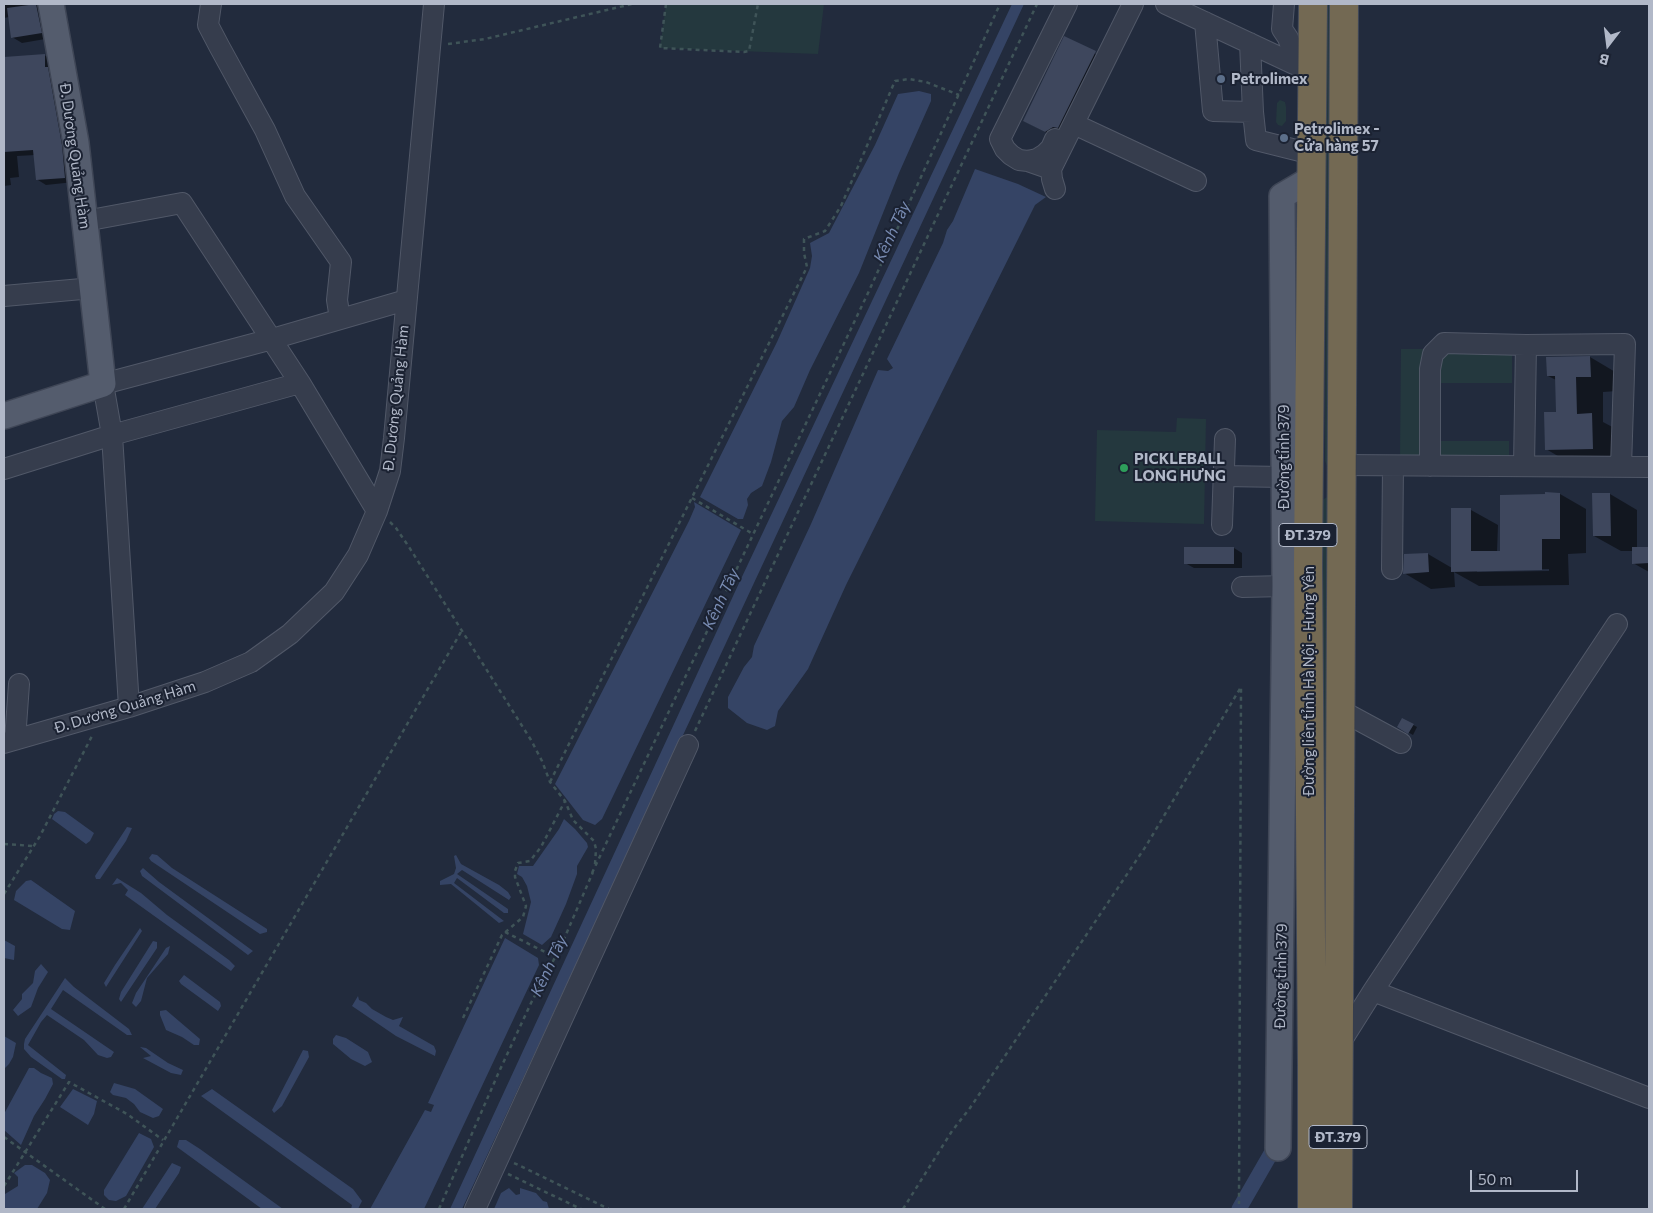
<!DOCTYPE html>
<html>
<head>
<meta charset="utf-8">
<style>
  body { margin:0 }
  #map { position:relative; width:1653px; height:1213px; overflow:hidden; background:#222b3d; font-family:Commissioner,sans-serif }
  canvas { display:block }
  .frame { position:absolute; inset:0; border:5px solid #b1b8c8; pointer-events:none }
  .north { position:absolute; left:1583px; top:20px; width:50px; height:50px; -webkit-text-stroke:4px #1b2232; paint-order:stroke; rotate:195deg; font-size:14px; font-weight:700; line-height:20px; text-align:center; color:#b1b8c8 }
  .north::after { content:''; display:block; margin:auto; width:18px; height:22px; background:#b1b8c8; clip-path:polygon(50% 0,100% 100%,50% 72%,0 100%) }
  .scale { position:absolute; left:1470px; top:1170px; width:108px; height:22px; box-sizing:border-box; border:2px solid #b1b8c8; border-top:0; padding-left:6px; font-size:15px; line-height:18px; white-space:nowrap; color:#b1b8c8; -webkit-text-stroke:4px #1b2232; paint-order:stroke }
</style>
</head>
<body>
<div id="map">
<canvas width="1653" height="1213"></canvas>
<div class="frame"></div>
<div class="north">B</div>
<div class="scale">50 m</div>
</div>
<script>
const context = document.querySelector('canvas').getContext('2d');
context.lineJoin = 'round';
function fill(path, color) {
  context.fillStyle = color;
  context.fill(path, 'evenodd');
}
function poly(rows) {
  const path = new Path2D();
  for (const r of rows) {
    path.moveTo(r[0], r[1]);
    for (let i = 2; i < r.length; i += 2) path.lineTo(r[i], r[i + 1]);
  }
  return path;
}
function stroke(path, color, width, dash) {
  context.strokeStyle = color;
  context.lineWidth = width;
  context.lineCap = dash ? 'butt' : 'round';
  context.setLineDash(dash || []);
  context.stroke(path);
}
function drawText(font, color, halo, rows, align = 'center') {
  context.font = font + ' Commissioner,sans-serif';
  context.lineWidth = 4;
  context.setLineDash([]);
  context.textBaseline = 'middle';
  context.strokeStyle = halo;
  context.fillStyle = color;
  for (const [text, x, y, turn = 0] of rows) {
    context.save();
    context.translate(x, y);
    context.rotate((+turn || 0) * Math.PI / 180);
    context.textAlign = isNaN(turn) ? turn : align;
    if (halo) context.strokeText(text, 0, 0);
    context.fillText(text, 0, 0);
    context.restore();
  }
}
fill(poly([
  [666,4,824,4,818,54,660,48],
  [1327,4,1335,4,1331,468,1327,466,1325,461],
  [1280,100,1285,102,1286,107,1286,121,1282,126,1278,125,1276,122,1277,103],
  [1401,349,1428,349,1427,460,1400,459],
  [1512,351,1512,383,1438,383,1440,359,1449,352],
  [1177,418,1206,419,1204,524,1095,521,1097,430,1176,432],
  [1438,441,1509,441,1509,464,1438,464],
  [1327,497,1332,499,1330,1065,1323,1075,1322,502,1324,499]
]), '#24383e');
fill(poly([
  [1012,4,1024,4,462,1209,450,1209,740,581],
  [919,91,931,94,931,101,899,173,859,273,810,370,794,407,782,421,771,462,762,486,751,493,747,499,748,505,743,519,738,519,700,497,777,342,810,268,812,256,810,243,829,233,875,145,898,94],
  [975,169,1018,184,1046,197,1035,205,846,585,808,669,778,711,775,726,767,730,747,723,728,708,728,697,744,667,752,657,754,646,811,524,878,370,888,371,893,368,887,359,943,243,947,230,953,221],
  [694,502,741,530,602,819,595,825,583,820,555,784,689,521,695,507],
  [58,811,65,812,94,833,90,841,86,844,52,819,54,814],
  [564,819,575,829,587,843,588,847,577,866,577,874,566,904,551,937,542,945,523,934,531,902,527,886,522,877,517,874,519,866,533,866,559,829],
  [127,827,132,828,126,841,100,879,96,879,95,876],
  [152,854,157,855,172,868,267,929,267,932,260,934,151,861,149,858],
  [456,855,461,864,499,885,508,892,511,897,509,900,462,870,457,874,508,909,508,913,504,913,457,878,454,883,504,921,499,923,451,884,440,885,440,881,454,874,456,868,454,856],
  [143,868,159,882,253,951,248,955,142,876,140,871],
  [117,878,141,893,167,915,229,960,235,966,231,971,125,895,128,890,121,883,112,885],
  [31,880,75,911,70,930,62,929,14,900,16,891,26,881],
  [140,928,142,931,106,987,104,983,115,965],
  [505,938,538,958,539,965,424,1209,370,1209,425,1110,431,1112,434,1105,428,1103],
  [4,940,15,946,14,960,4,958],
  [153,941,157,942,157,948,121,1002,119,999,121,992],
  [170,946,168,954,147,978,141,1001,136,1007,132,1003,136,993,166,948],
  [41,964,48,972,38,988,31,1007,18,1016,13,1010,22,999,22,994,33,983,35,971],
  [184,975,220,1002,221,1006,218,1011,181,984,179,981],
  [65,978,74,987,129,1029,132,1035,127,1035,63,990,51,1009,114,1052,111,1057,107,1058,98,1055,84,1040,47,1015,41,1022,28,1045,66,1075,65,1079,62,1079,31,1057,24,1049,24,1044,25,1039],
  [358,996,359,1000,366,1003,372,1009,386,1017,393,1020,403,1017,399,1026,434,1046,436,1051,435,1056,396,1036,352,1006],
  [166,1010,200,1039,199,1045,194,1045,182,1037,166,1030,160,1015,160,1011],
  [336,1035,346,1038,368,1052,372,1062,365,1066,351,1059,333,1044,333,1039],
  [4,1036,16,1043,13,1057,9,1064,4,1069],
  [140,1047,146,1048,168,1063,183,1070,181,1075,171,1073,143,1058,151,1056],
  [303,1050,308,1051,309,1057,282,1106,274,1113,272,1110],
  [29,1068,34,1068,41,1073,52,1078,53,1084,45,1099,34,1116,21,1145,4,1130,4,1114],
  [114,1083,135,1089,163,1109,159,1116,153,1118,140,1112,134,1104,126,1098,113,1095,110,1092],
  [73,1089,97,1101,94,1114,88,1125,60,1107],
  [212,1089,353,1189,362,1201,358,1209,351,1209,352,1205,201,1096],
  [139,1133,151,1139,154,1147,126,1196,116,1201,109,1200,104,1195,104,1190],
  [179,1140,186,1140,200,1149,283,1209,262,1209,177,1147],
  [172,1163,181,1167,179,1173,155,1209,142,1209],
  [25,1165,32,1165,45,1173,50,1180,47,1193,37,1209,4,1209,5,1194,18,1186,18,1177,14,1173],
  [509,1188,516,1195,520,1194,520,1188,536,1193,543,1201,547,1202,549,1209,494,1209,501,1193]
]), '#354465');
fill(poly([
  [4,4,34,4,34,5,37,5,47,11,51,38,22,43,12,37,9,17,4,18],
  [1065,38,1113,63,1064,142,1024,121],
  [44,55,53,60,74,182,46,185,38,180,35,155,17,156,19,177,10,178,11,185,4,186,4,135,9,134,6,100,4,100,4,58],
  [1590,357,1617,373,1617,391,1603,392,1603,422,1618,430,1619,463,1573,465,1546,449,1557,413,1556,380,1548,376],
  [1560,494,1586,509,1586,553,1568,554,1569,585,1479,586,1454,572,1455,587,1431,589,1404,573,1428,554,1452,568,1471,510,1498,525,1497,552,1502,552],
  [1549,569,1549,571,1477,572,1477,570],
  [1610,494,1637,510,1637,548,1649,548,1649,572,1633,563,1633,551,1621,551,1594,536],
  [1234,548,1242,553,1242,568,1194,568,1185,563],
  [1402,719,1417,727,1413,735,1399,727]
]), '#0007');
stroke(poly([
  [1239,1209,1277,1143]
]), '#354465', 15);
fill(poly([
  [36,4,42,33,11,38,7,8],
  [1064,36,1096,51,1058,128,1053,127,1045,132,1023,121],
  [45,54,45,67,48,67,62,145,65,178,36,180,33,150,4,152,4,57],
  [1590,356,1591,377,1576,377,1577,414,1592,413,1593,449,1545,450,1544,412,1556,412,1555,376,1547,376,1546,357],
  [1545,492,1560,493,1560,539,1542,539,1542,570,1451,572,1451,508,1471,508,1471,551,1500,551,1500,495,1545,494],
  [1592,493,1610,493,1611,536,1593,536],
  [1184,547,1234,547,1234,564,1184,564],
  [1632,547,1649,547,1649,563,1632,564],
  [1428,553,1429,572,1403,574,1404,554],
  [1402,718,1414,724,1408,734,1397,727]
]), '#3e475d');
const minor = poly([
  [211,4,208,25,219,46,265,130,295,196,341,262,337,300,340,319],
  [1166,4,1294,64,1312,69],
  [1284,4,1282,29,1288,38,1292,49,1294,64],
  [1205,22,1213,111,1253,112,1256,140,1312,154],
  [1250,43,1253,112],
  [1074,124,1196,181],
  [1055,139,1051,148,1045,154,1037,159,1028,161,1019,160,1011,155,1005,149,1000,139,1067,4],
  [1028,161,1051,169,1133,4],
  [1051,169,1052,179,1055,189],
  [85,221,182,203,300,383,377,511],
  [4,296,93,288],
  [1526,345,1625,344,1621,467],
  [1340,465,1649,467],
  [1430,466,1430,369,1433,354,1444,343,1526,345,1524,466],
  [4,469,112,435,300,383],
  [1223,476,1284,477],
  [1222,525,1225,439],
  [1392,569,1393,466],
  [1242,587,1285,586],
  [129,707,112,435,103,384,272,339,406,300],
  [1340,710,1401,743],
  [15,740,19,684],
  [4,743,129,707,205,682,251,662,290,634,334,592,358,555,377,511,390,471,394,438,434,4],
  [1373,991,1617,624],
  [1339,1045,1373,991,1649,1098],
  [475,1209,688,745]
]);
const major = poly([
  [4,416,103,384,76,143,51,4],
  [1278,1148,1285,586,1282,196,1311,179]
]);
const highway = poly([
  [1312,1209,1312,1066,1308,565,1313,4],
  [1338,1209,1344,4]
]);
stroke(minor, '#515868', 22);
stroke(major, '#3f4656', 28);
stroke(highway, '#414858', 30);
stroke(poly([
  [666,4,660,48,744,52,749,51,758,4],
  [448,44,485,39,632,4],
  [692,498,753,534],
  [390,522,396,528,409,547,531,740,542,761,550,782,565,801,573,820,594,841,596,849,595,864],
  [695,731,1037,4],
  [550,782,807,267,804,253,804,239,825,231,841,206,895,81,909,79,926,82,959,95],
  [4,844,33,846],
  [592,873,868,293,1000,4],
  [4,894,40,836,92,736],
  [505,932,555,957],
  [463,1018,502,935,523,917,526,906,515,877,515,871,518,863,530,861,541,847,565,801],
  [4,1137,105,1209],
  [514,1163,609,1209],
  [508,1174,581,1209],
  [4,1186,69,1082,127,1114,163,1140],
  [124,1209,461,632],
  [439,1209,498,1074,531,1003,561,946,593,872],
  [903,1209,952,1131,970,1108,1146,846,1241,687,1239,1204]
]), '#3f5458', 2.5, [4, 4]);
stroke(minor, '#363d4d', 20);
stroke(major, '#545c6d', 25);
stroke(highway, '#736953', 28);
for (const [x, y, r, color] of [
  [1221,79,5,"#5c6f8a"],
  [1284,138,5,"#5c6f8a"],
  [1124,468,5,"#2e9e5b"]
]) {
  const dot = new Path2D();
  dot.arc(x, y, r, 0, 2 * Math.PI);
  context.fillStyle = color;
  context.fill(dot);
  stroke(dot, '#1b2232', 2);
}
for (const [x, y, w] of [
  [1308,535,58],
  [1338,1137,58]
]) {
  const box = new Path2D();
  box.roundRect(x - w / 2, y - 11.5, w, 23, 4);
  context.fillStyle = '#1b2232';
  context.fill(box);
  stroke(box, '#b1b8c8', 1);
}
drawText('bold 14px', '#b1b8c8', null, [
  ["ĐT.379",1308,535],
  ["ĐT.379",1338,1137]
]);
drawText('bold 15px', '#b1b8c8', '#1b2232', [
  ["Petrolimex",1231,79],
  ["Petrolimex -",1294,129],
  ["Cửa hàng 57",1294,146],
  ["PICKLEBALL",1134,459],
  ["LONG HƯNG",1134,476]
], 'left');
drawText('15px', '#b1b8c8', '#1b2232', [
  ["Đ. Dương Quảng Hàm",75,156,82],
  ["Đ. Dương Quảng Hàm",396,398,-84],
  ["Đường tỉnh 379",1284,457,-90],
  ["Đường liên tỉnh Hà Nội - Hưng Yên",1309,681,-90],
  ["Đ. Dương Quảng Hàm",125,707,-17],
  ["Đường tỉnh 379",1281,976,-89]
]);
drawText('italic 16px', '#788bb2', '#1b2232', [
  ["Kênh Tây",892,232,-65],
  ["Kênh Tây",721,599,-65],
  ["Kênh Tây",549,966,-65]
]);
</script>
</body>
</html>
